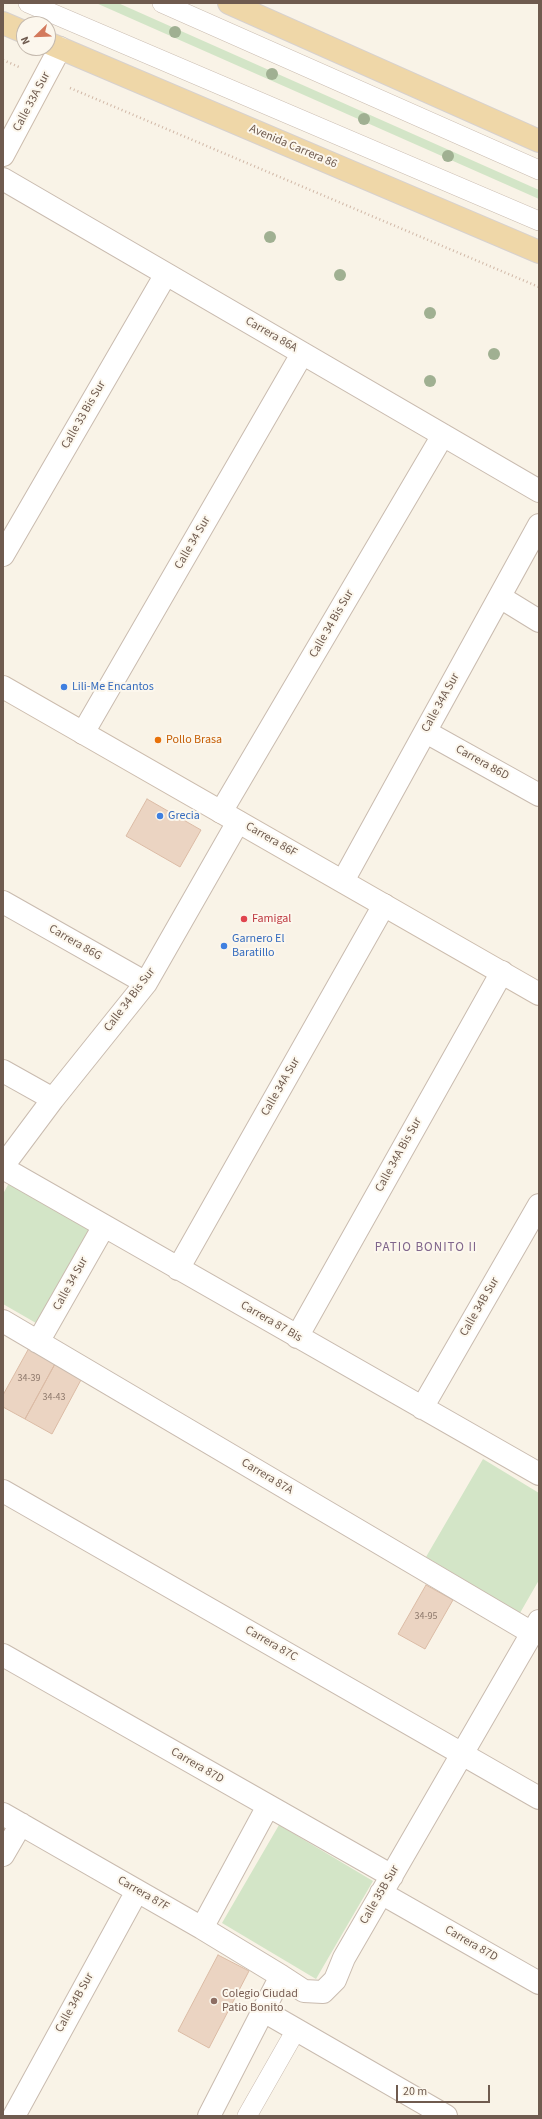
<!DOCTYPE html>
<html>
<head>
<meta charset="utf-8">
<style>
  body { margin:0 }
  #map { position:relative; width:542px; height:2119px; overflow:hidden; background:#f9f3e7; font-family:"Source Sans 3",sans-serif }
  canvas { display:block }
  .frame { position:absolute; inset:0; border:4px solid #6f5b4f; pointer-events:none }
  .north { position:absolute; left:16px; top:16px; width:40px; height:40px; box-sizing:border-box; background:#fcf7ed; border:1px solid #c4b9ae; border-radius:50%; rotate:247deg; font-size:11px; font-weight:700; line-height:16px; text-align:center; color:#6f5b4f }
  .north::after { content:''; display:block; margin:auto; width:14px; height:18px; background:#d37a5d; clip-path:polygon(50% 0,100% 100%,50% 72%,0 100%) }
  .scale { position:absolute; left:396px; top:2085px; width:94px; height:18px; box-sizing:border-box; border:2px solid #6f5b4f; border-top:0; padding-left:5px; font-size:12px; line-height:14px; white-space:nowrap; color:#6f5b4f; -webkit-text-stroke:3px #fcf7ed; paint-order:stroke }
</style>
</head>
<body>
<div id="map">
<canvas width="542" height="2119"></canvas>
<div class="frame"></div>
<div class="north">N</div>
<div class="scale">20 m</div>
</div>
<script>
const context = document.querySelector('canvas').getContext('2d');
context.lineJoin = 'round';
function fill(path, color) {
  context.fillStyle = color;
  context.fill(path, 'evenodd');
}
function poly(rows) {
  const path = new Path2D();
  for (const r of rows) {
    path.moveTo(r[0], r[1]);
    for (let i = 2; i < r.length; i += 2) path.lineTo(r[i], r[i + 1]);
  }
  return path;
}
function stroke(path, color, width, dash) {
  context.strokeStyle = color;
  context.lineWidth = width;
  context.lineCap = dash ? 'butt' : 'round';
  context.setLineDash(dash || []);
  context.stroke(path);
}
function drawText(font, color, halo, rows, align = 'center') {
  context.font = font + ' "Source Sans 3",sans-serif';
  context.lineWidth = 4;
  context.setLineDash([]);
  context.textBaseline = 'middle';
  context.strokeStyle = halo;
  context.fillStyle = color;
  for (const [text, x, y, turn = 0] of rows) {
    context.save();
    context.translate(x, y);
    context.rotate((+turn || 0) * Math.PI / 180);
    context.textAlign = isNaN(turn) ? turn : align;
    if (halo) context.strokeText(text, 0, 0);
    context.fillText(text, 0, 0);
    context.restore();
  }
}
fill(poly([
  [96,3,118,3,539,190,539,199],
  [9,1183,89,1229,36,1323,3,1304,3,1194],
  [483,1459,539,1493,539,1580,520,1613,426,1557],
  [279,1825,373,1881,316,1979,222,1923]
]), '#d3e5c7');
const building = poly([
  [147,799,201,830,180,867,126,836,147,799],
  [29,1348,56,1362,25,1419,3,1407,3,1395,29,1348],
  [56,1362,82,1378,52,1434,25,1419,56,1362],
  [426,1585,453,1600,425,1649,398,1634,426,1585],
  [218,1955,249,1971,209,2048,178,2031,218,1955]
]);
fill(building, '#ebd4c2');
stroke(building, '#dbbba5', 1);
const lane = poly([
  [28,3,539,221],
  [162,3,539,170],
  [247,2116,296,2030]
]);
const street = poly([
  [3,179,539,491],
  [3,555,166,274],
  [500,597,539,621],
  [426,732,539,795],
  [83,733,302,354],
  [221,812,443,435],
  [343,881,539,525],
  [3,902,146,983],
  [3,1071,53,1099],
  [3,1166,53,1099,146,983,238,822],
  [3,1168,539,1474],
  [178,1269,384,905],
  [3,1321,532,1633],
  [297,1337,502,972],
  [38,1342,104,1226],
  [422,1408,539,1205],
  [3,1491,539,1798],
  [3,1655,392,1876],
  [3,1814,202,1928,281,1976],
  [3,1855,21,1824],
  [381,1893,539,1983],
  [202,1928,268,1806],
  [262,2010,446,2116],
  [14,2116,137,1891],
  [209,2116,281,1976,304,1991,323,1992,335,1980,344,1958,539,1621]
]);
const secondary = poly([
  [3,155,60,48],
  [3,687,539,994]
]);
const primary = poly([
  [229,3,539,141],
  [3,23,24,32],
  [48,43,539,252]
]);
stroke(lane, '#c9bbaf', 20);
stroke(street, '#c9bbaf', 24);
stroke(secondary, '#ccbcad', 24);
stroke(primary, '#d7d1ce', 24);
stroke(poly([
  [3,60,19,67],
  [70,88,539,287]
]), '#d0b7a6', 2.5, [1, 3]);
stroke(lane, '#fff', 19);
stroke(street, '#fff', 22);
stroke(secondary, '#fff', 22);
stroke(primary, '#efd7a8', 22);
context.fillStyle = '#a0b092';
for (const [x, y] of [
  [175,32],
  [272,74],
  [364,119],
  [448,156],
  [270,237],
  [340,275],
  [430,313],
  [494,354],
  [430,381]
]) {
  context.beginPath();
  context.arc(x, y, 6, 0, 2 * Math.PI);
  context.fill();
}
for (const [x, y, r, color] of [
  [64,687,4,"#3f7fe0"],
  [158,740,4,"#e8710a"],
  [160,816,4,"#3f7fe0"],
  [244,919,4,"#e0444e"],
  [224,946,4,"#3f7fe0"],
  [214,2001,4,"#8d6e63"]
]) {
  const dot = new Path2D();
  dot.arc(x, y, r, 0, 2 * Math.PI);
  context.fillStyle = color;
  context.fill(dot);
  stroke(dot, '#fcf7ed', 1.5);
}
drawText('10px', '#8e796c', null, [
  ["34-39",29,1379],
  ["34-43",54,1398],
  ["34-95",426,1617]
]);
drawText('12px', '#6f5b4f', '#fcf7ed', [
  ["Calle 33A Sur",32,102,-62],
  ["Avenida Carrera 86",293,147,23],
  ["Carrera 86A",271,335,30],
  ["Calle 33 Bis Sur",84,415,-60],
  ["Calle 34 Sur",193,543,-60],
  ["Calle 34 Bis Sur",332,624,-60],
  ["Calle 34A Sur",441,703,-61],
  ["Carrera 86D",482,763,29],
  ["Carrera 86F",271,840,30],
  ["Carrera 86G",75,943,30],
  ["Calle 34 Bis Sur",130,1000,-53],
  ["Calle 34A Sur",281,1087,-60],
  ["Calle 34A Bis Sur",399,1155,-61],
  ["Calle 34 Sur",71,1284,-61],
  ["Calle 34B Sur",480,1307,-60],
  ["Carrera 87 Bis",271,1322,30],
  ["Carrera 87A",267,1477,31],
  ["Carrera 87C",271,1644,30],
  ["Carrera 87D",197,1766,30],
  ["Carrera 87F",143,1894,30],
  ["Calle 35B Sur",380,1895,-60],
  ["Carrera 87D",471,1944,30],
  ["Calle 34B Sur",75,2003,-61]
]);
drawText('12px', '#366cbe', '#fcf7ed', [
  ["Lili-Me Encantos",72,687],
  ["Grecia",168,816],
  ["Garnero El",232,939],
  ["Baratillo",232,953]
], 'left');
drawText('12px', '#c56008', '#fcf7ed', [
  ["Pollo Brasa",166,740]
], 'left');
drawText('12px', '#be3a42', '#fcf7ed', [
  ["Famigal",252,919]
], 'left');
drawText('12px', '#785e54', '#fcf7ed', [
  ["Colegio Ciudad",222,1994],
  ["Patio Bonito",222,2008]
], 'left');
context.letterSpacing = '1px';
drawText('13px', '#80668c', '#fcf7ed', [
  ["PATIO BONITO II",426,1248]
]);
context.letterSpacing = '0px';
</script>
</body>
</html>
